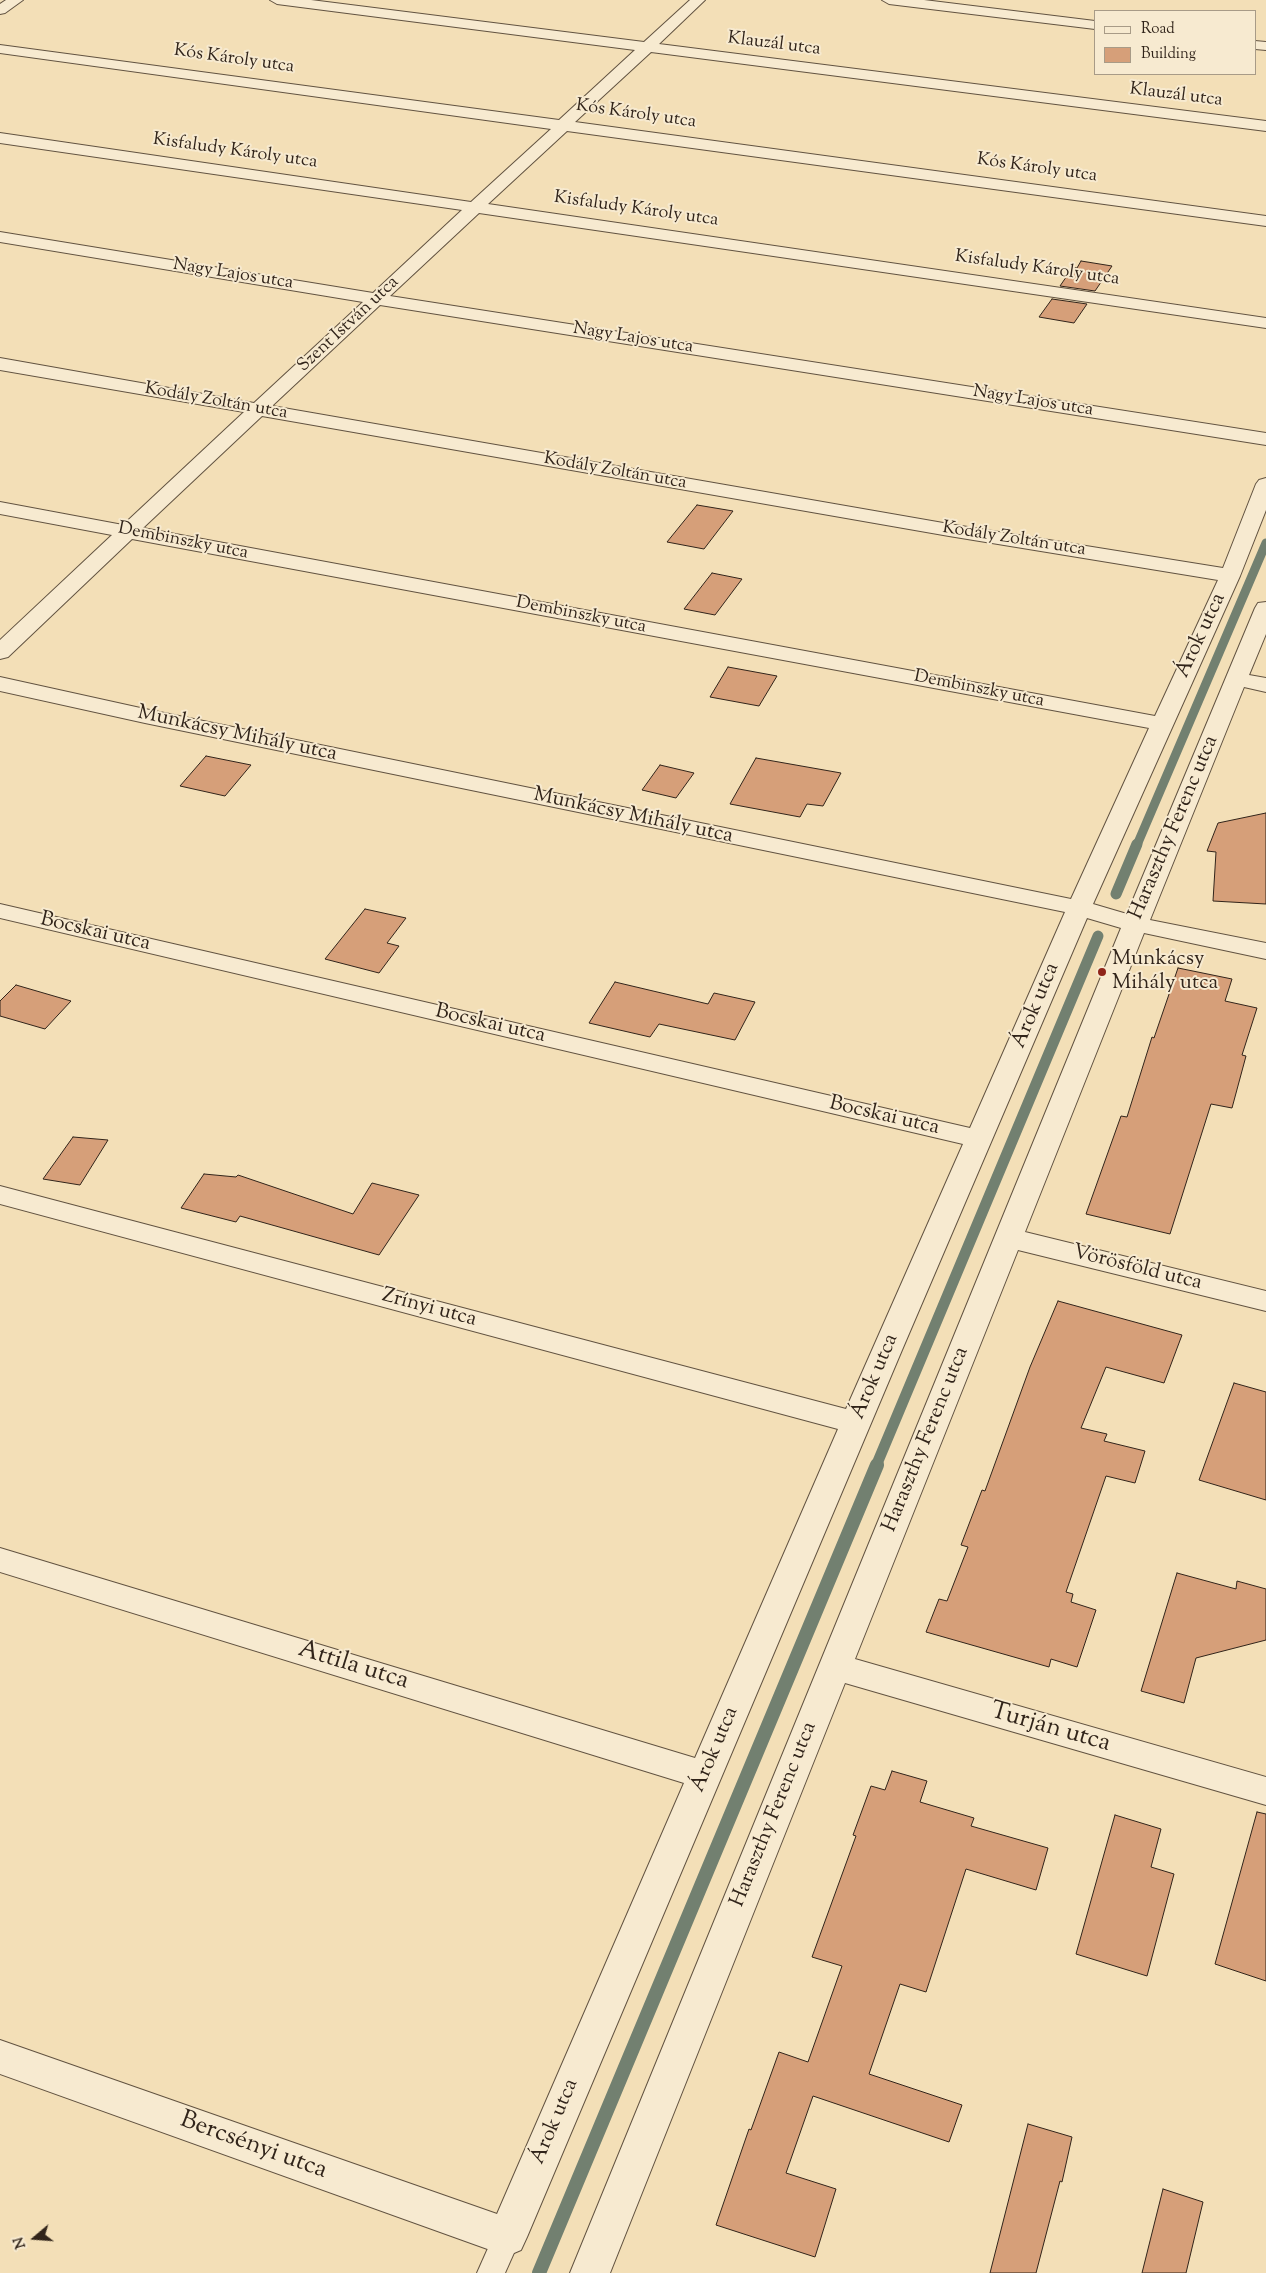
<!DOCTYPE html>
<html>
<head>
<meta charset="utf-8">
<style>
  body { margin:0 }
  #map { position:relative; width:1266px; height:2273px; overflow:hidden; background:#f3dfb7; font-family:"Sorts Mill Goudy",serif }
  canvas { display:block }
  .legend { position:absolute; left:1094px; top:10px; width:162px; height:65px; box-sizing:border-box; background:#f7ead0; border:1px solid #a89b87; margin:0; padding:6px 9px; list-style:none; font-size:15px; color:#31241a }
  .legend li { display:flex; align-items:center; gap:10px; height:25px }
  .legend b { width:25px; border:1px solid #a89b87 }
  .north { position:absolute; left:10px; top:2213px; width:50px; height:50px; -webkit-text-stroke:4px #f7ead0; paint-order:stroke; rotate:252deg; font-size:14px; font-weight:700; line-height:20px; text-align:center; color:#31241a }
  .north::after { content:''; display:block; margin:auto; width:18px; height:22px; background:#31241a; clip-path:polygon(50% 0,100% 100%,50% 72%,0 100%) }
</style>
</head>
<body>
<div id="map">
<canvas width="1266" height="2273"></canvas>
<ul class="legend">
<li><b style="height:6px;background:#f7ead0"></b>Road</li>
<li><b style="height:14px;background:#d69f79"></b>Building</li>
</ul>
<div class="north">N</div>
</div>
<script>
const context = document.querySelector('canvas').getContext('2d');
context.lineJoin = 'round';
function poly(rows) {
  const path = new Path2D();
  for (const r of rows) {
    path.moveTo(r[0], r[1]);
    for (let i = 2; i < r.length; i += 2) path.lineTo(r[i], r[i + 1]);
  }
  return path;
}
function stroke(path, color, width, dash) {
  context.strokeStyle = color;
  context.lineWidth = width;
  context.lineCap = dash ? 'butt' : 'round';
  context.setLineDash(dash || []);
  context.stroke(path);
}
function fill(path, color) {
  context.fillStyle = color;
  context.fill(path, 'evenodd');
}
function drawText(font, color, halo, rows, align = 'center') {
  context.font = font + ' "Sorts Mill Goudy",serif';
  context.lineWidth = 4;
  context.setLineDash([]);
  context.textBaseline = 'middle';
  context.strokeStyle = halo;
  context.fillStyle = color;
  for (const [text, x, y, turn = 0] of rows) {
    context.save();
    context.translate(x, y);
    context.rotate((+turn || 0) * Math.PI / 180);
    context.textAlign = isNaN(turn) ? turn : align;
    if (halo) context.strokeText(text, 0, 0);
    context.fillText(text, 0, 0);
    context.restore();
  }
}
stroke(poly([
  [1137,845,1266,543]
]), '#728070', 9);
stroke(poly([
  [1116,894,1137,844],
  [876,1466,1098,936]
]), '#728070', 11);
stroke(poly([
  [539,2273,877,1465]
]), '#728070', 14);
const building = poly([
  [1081,261,1112,266,1095,291,1060,286,1073,267,1077,268,1081,261],
  [1052,299,1087,304,1074,323,1039,317,1052,299],
  [697,505,733,511,704,549,667,542,697,505],
  [712,573,742,579,715,615,684,609,712,573],
  [728,667,777,676,759,706,710,697,728,667],
  [206,756,251,765,225,796,180,786,206,756],
  [756,758,841,773,823,806,807,804,800,817,730,804,756,758],
  [660,765,694,773,676,798,642,790,660,765],
  [1266,813,1266,904,1213,901,1216,852,1207,851,1218,823,1266,813],
  [365,909,406,918,387,943,399,946,379,973,325,959,365,909],
  [1178,968,1232,979,1225,1001,1257,1008,1242,1055,1246,1056,1232,1108,1211,1104,1170,1234,1086,1214,1121,1116,1127,1117,1152,1037,1154,1038,1178,968],
  [615,982,708,1004,714,993,755,1002,735,1040,659,1024,650,1037,589,1023,615,982],
  [16,985,71,1001,45,1029,0,1016,0,1001,16,985],
  [73,1137,108,1140,80,1185,43,1179,73,1137],
  [204,1174,236,1177,238,1175,353,1214,372,1183,419,1195,379,1255,240,1216,236,1222,181,1208,204,1174],
  [1058,1301,1182,1335,1164,1383,1106,1367,1081,1428,1107,1434,1104,1441,1145,1451,1135,1483,1106,1476,1066,1592,1073,1594,1071,1602,1096,1610,1077,1667,1051,1659,1049,1667,926,1632,939,1599,947,1601,968,1547,961,1545,982,1490,985,1491,1030,1367,1058,1301],
  [1234,1383,1266,1392,1266,1500,1199,1480,1234,1383],
  [1177,1573,1236,1589,1237,1581,1266,1589,1266,1640,1196,1658,1184,1703,1141,1691,1177,1573],
  [892,1771,927,1781,920,1802,974,1818,971,1826,1048,1848,1036,1890,966,1869,926,1992,900,1984,869,2074,962,2105,949,2142,813,2096,786,2173,836,2189,815,2257,716,2225,749,2129,751,2130,779,2052,808,2062,842,1966,812,1957,856,1836,853,1835,871,1786,885,1790,892,1771],
  [1257,1812,1266,1814,1266,1981,1215,1964,1257,1812],
  [1115,1815,1161,1829,1151,1867,1174,1874,1147,1976,1076,1954,1115,1815],
  [1028,2124,1072,2137,1062,2182,1060,2181,1036,2273,990,2273,1028,2124],
  [1163,2189,1203,2202,1186,2273,1142,2273,1163,2189]
]);
fill(building, '#d69f79');
stroke(building, '#31241a', 1);
const lane = poly([
  [507,2224,517,2228,521,2237,505,2273,477,2273,497,2228,507,2224]
]);
const street = poly([
  [6,0,23,0,5,13,0,14,0,4,6,0],
  [270,0,311,0,644,42,690,0,705,0,659,44,1266,121,1266,131,651,52,575,122,1266,216,1266,226,567,131,488,204,1266,318,1266,328,479,213,390,296,1266,433,1266,445,380,305,272,406,949,524,1223,568,1256,484,1259,480,1266,478,1266,510,1240,576,1093,904,1127,914,1255,608,1258,603,1266,602,1266,634,1249,675,1266,678,1266,692,1244,687,1150,920,1266,943,1266,959,1144,933,1025,1232,1266,1291,1266,1311,1018,1250,855,1659,1266,1777,1266,1805,845,1683,610,2273,570,2273,1121,928,1087,918,902,1350,527,2237,521,2250,507,2256,0,2074,0,2040,497,2214,684,1783,0,1572,0,1548,695,1758,838,1429,0,1204,0,1186,846,1409,963,1144,0,918,0,904,970,1128,1065,912,145,723,0,691,0,677,145,709,1071,899,1149,728,132,539,8,657,0,659,0,640,112,535,0,514,0,502,123,525,244,412,0,370,0,358,254,403,363,302,0,242,0,232,373,293,462,210,0,143,0,133,471,202,551,129,0,53,0,45,559,120,635,50,277,4,270,0],
  [262,416,949,536,1218,580,1155,716,143,528,262,416],
  [882,0,924,0,1095,21,1095,29,889,4,882,0],
  [1255,41,1266,42,1266,50,1255,49,1255,41]
]);
stroke(lane, '#625341', 2);
stroke(street, '#625341', 2);
fill(lane, '#f7ead0');
fill(street, '#f7ead0');
for (const [x, y, r, color] of [
  [1102,972,5,"#8f2418"]
]) {
  const dot = new Path2D();
  dot.arc(x, y, r, 0, 2 * Math.PI);
  context.fillStyle = color;
  context.fill(dot);
  stroke(dot, '#f7ead0', 2);
}
drawText('18px', '#31241a', '#f7ead0', [
  ["Klauzál utca",774,45,7],
  ["Kós Károly utca",234,60,8],
  ["Klauzál utca",1176,96,7],
  ["Kós Károly utca",636,115,8],
  ["Kisfaludy Károly utca",235,152,8],
  ["Kós Károly utca",1037,169,8],
  ["Kisfaludy Károly utca",636,210,8],
  ["Kisfaludy Károly utca",1037,269,8],
  ["Nagy Lajos utca",233,275,9],
  ["Szent István utca",349,325,-43],
  ["Nagy Lajos utca",633,339,9],
  ["Kodály Zoltán utca",216,402,10],
  ["Nagy Lajos utca",1033,402,9],
  ["Kodály Zoltán utca",615,472,10],
  ["Kodály Zoltán utca",1014,540,9],
  ["Dembinszky utca",183,542,11],
  ["Dembinszky utca",581,616,11],
  ["Dembinszky utca",979,690,11]
]);
drawText('21px', '#31241a', '#f7ead0', [
  ["Árok utca",1202,636,-65],
  ["Munkácsy Mihály utca",237,735,12],
  ["Munkácsy Mihály utca",633,817,12],
  ["Haraszthy Ferenc utca",1175,828,-67],
  ["Bocskai utca",95,933,13],
  ["Árok utca",1037,1006,-67],
  ["Bocskai utca",490,1025,13],
  ["Bocskai utca",884,1117,13],
  ["Vörösföld utca",1137,1269,14],
  ["Zrínyi utca",429,1309,15],
  ["Árok utca",876,1377,-67],
  ["Haraszthy Ferenc utca",927,1440,-68],
  ["Árok utca",716,1750,-67],
  ["Haraszthy Ferenc utca",775,1815,-68],
  ["Árok utca",556,2122,-67]
]);
drawText('21px', '#31241a', '#f7ead0', [
  ["Munkácsy",1112,960],
  ["Mihály utca",1112,984]
], 'left');
drawText('25px', '#31241a', '#f7ead0', [
  ["Attila utca",353,1667,17],
  ["Turján utca",1050,1729,16],
  ["Bercsényi utca",253,2147,20]
]);
</script>
</body>
</html>
